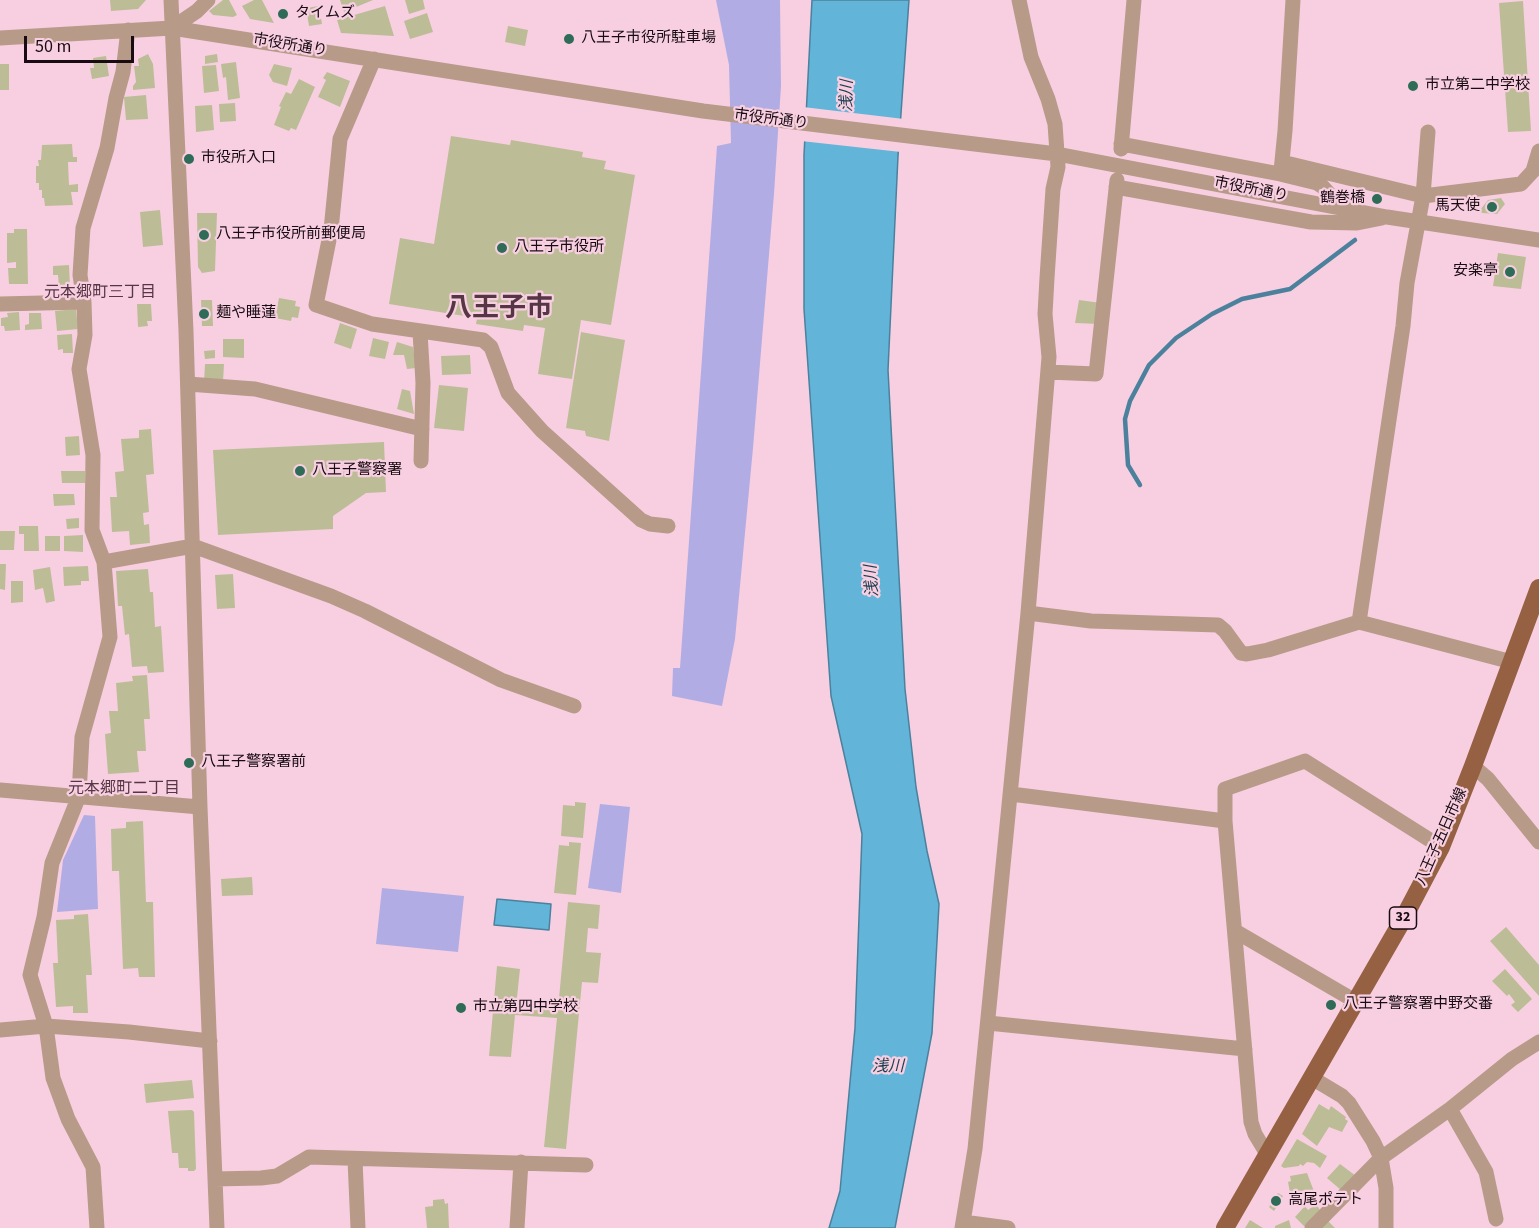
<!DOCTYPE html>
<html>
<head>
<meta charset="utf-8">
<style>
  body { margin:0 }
  #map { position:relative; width:1539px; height:1228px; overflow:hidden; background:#f8cfe1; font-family:"Source Sans 3",sans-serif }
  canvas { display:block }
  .scale { position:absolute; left:24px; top:36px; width:110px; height:27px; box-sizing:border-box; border:3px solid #180b11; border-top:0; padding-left:8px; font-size:18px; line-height:21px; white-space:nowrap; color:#180b11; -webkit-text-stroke:4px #f8cfe1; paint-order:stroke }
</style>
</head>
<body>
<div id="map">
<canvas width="1539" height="1228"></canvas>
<div class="scale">50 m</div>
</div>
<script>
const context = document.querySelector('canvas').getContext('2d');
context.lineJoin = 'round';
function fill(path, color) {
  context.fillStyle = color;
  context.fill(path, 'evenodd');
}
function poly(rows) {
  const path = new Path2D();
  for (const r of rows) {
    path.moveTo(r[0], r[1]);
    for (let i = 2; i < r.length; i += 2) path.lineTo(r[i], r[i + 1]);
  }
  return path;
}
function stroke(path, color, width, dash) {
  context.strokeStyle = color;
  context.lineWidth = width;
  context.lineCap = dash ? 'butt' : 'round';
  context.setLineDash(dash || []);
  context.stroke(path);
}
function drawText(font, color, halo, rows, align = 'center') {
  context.font = font + ' "Source Sans 3","Noto Sans JP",sans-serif';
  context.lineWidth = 4.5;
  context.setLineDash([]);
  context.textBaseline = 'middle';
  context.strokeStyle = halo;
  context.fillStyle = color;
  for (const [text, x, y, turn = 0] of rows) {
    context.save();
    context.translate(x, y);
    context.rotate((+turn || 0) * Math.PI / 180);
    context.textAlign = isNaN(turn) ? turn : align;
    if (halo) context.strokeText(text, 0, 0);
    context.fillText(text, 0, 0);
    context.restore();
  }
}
fill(poly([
  [716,0,780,0,781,86,774,194,753,448,735,639,722,706,672,696,673,668,680,668,717,146,731,143,729,65],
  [600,804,630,807,621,893,588,888],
  [84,815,95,816,98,909,57,912,63,860],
  [382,888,464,896,458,952,376,944]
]), '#b2ace4');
const water = poly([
  [812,0,909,0,898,156,888,370,905,689,916,787,927,851,939,904,932,1033,895,1228,829,1228,840,1191,855,1028,862,834,831,696,804,309,804,155,812,0],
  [497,899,551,904,549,930,494,925,497,899]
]);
fill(water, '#62b4d9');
stroke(water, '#4c819d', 1.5);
fill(poly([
  [803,107,904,119,901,152,801,141]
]), '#f8cfe1');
stroke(poly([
  [1140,485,1128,465,1125,419,1130,401,1149,365,1176,338,1212,314,1242,299,1290,289,1355,240]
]), '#4c819d', 4.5);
fill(poly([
  [110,0,146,0,138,9,111,11],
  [223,0,229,0,237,15,233,17,213,15,209,11],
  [254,0,262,0,274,23,250,19,242,6],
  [340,0,373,0,344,12],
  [405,0,423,0,425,9,409,14],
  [1523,1,1531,131,1508,132,1499,3],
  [319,6,322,24,309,26,306,8],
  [385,6,394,36,341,33,337,20],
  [427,13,433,32,410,39,404,21],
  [508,26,528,30,525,46,505,42],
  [148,54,153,64,155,88,133,90,133,86,136,82,134,66,139,66,138,59],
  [217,54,218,62,205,64,205,56],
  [106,56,109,76,92,79,90,68,94,68,93,58],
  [236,62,240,98,228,100,226,77,223,78,221,64],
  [0,64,9,64,9,90,0,90],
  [274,64,292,68,287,86,273,82,269,75],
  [216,65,219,91,204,93,202,66],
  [327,72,350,81,340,107,318,97,326,80,323,78],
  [299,79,315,87,296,130,291,128,289,131,274,125,281,107,279,106,286,92,291,94],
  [146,95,148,119,126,120,124,97],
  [235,103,236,121,220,122,219,104],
  [212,105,214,130,196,132,195,106],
  [451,136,510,145,511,140,583,152,582,157,606,161,604,169,635,175,611,325,581,320,572,379,538,374,545,328,524,325,523,331,476,324,477,318,389,304,400,238,434,244],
  [72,144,73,157,77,157,77,162,68,162,69,185,78,184,78,192,71,192,73,205,45,206,44,198,42,198,42,190,39,190,39,183,36,183,36,166,39,166,38,160,41,160,42,145],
  [1501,198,1505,204,1497,214,1482,213,1480,210,1488,200],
  [160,210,163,245,143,247,140,212],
  [197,213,217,213,215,271,202,273,198,267],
  [14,229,27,229,28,284,9,284,8,268,16,268,16,262,7,263,7,233,14,233],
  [1498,253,1526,257,1521,289,1493,286],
  [69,265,70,287,59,287,58,275,53,275,53,266],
  [279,298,296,301,295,306,300,307,298,318,292,317,291,321,275,318],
  [201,300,212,300,213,326,202,326],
  [1079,300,1101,303,1099,324,1075,323],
  [137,304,151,304,152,321,147,321,148,326,138,327],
  [76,309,78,329,57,331,55,311],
  [19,312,20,330,5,331,4,326,1,326,1,318,8,317,7,313],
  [29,313,41,313,42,329,25,330,25,325,29,324],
  [340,323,357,329,351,349,334,343],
  [581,332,625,340,609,441,586,436,585,431,566,428],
  [72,334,73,353,63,353,63,349,58,350,57,335],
  [373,338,389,342,385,359,369,356],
  [223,339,244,339,244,358,223,357],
  [397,342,413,347,416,368,407,369,404,355,393,355],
  [215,350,215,358,205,359,204,351],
  [470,355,471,374,442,375,441,356],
  [205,364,224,364,223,382,204,382],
  [439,385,468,388,464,431,434,428],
  [402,389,410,391,414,414,397,409],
  [151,429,154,474,146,475,149,512,143,513,144,525,149,524,150,543,130,545,129,531,112,532,110,497,117,497,115,472,124,471,121,439,139,438,139,430],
  [79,436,80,455,66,456,65,437],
  [384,442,386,492,366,493,333,516,333,529,218,535,213,450],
  [61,471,85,471,85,483,62,483],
  [53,494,74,494,75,505,54,506],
  [79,518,79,528,67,529,66,519],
  [19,526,38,526,39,551,24,551,24,534,19,534],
  [0,531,15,531,14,550,0,550],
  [83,535,83,552,64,551,64,536],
  [45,536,60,536,60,551,45,551],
  [0,564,6,564,5,590,0,589],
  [88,566,89,581,81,581,81,585,64,586,63,567],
  [50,567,55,601,46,603,43,588,35,590,33,570],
  [148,569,150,592,153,592,155,627,161,626,164,672,148,673,147,666,132,667,129,634,125,635,122,606,118,606,116,571],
  [233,574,235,608,217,609,215,575],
  [11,581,23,581,23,602,11,603],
  [147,675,150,719,144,719,146,751,137,751,139,772,108,774,105,734,111,733,109,711,118,711,116,683,133,681,132,676],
  [575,802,586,803,583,838,561,836,563,805,575,806],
  [143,821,146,902,153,902,155,977,139,977,138,968,123,969,119,871,112,871,111,829,126,828,126,822],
  [569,842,581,843,576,895,554,893,559,845,569,846],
  [252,877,253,895,222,896,221,879],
  [568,902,600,905,598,929,588,928,586,952,601,953,598,983,582,982,566,1149,544,1147,557,1018,515,1015,511,1057,489,1056,497,966,520,969,516,1007,558,1009],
  [88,914,92,975,86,975,88,1013,73,1013,73,1006,56,1007,53,963,58,963,56,920,74,919,74,915],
  [1506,927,1539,965,1539,996,1490,941],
  [1505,969,1532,999,1518,1012,1511,1005,1515,1002,1509,994,1507,996,1492,981],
  [192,1080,194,1098,146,1103,144,1084],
  [1319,1104,1329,1110,1331,1106,1346,1117,1345,1119,1348,1121,1342,1132,1329,1127,1317,1146,1302,1134],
  [192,1110,194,1112,196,1169,194,1171,188,1171,188,1168,179,1168,178,1153,172,1153,168,1111],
  [1297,1139,1327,1156,1320,1168,1314,1163,1307,1162,1303,1166,1300,1164,1299,1166,1284,1168,1281,1166],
  [1340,1164,1356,1176,1342,1191,1327,1178],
  [1307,1173,1315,1194,1291,1198,1288,1182,1291,1181,1290,1176],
  [1278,1193,1283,1196,1274,1211,1269,1207],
  [444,1199,445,1204,448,1203,449,1228,427,1228,425,1207,433,1206,433,1200],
  [1316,1204,1320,1210,1305,1227,1295,1217,1305,1206,1308,1210],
  [1250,1220,1263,1228,1245,1228],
  [1289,1220,1291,1228,1275,1228,1275,1226],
  [1327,1220,1335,1228,1321,1228]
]), '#bcbd97');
stroke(poly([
  [171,0,186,331,200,807,217,1228],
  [172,28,197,11,208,0],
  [0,38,172,28,703,111,1057,154,1387,217,1539,240],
  [374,59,340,139,331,230,316,305,372,324,483,340,491,347,508,393,542,431,641,520,650,524,668,526],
  [1121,144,1280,174,1317,183,1323,187,1342,208],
  [1121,149,1134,0],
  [1282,162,1423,196,1521,184,1533,171,1539,151],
  [1281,171,1285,131,1293,0],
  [1116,187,1311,222,1357,223,1382,218],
  [0,304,84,302],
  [420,332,423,383,421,461],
  [1048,372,1096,374,1117,180],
  [188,384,255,389,422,429],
  [104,562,193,546,331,596,365,611,501,680,574,706],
  [1028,613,1091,621,1218,625,1225,631,1241,653,1247,654,1268,650,1359,622,1512,662],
  [1359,622,1403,326,1407,283,1423,196,1428,132],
  [1473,766,1488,779,1539,842],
  [0,790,200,807],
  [1011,794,1225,821],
  [1235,931,1355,1001],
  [988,1023,1245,1049],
  [0,1030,46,1026,129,1032,210,1041],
  [1312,1078,1342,1096,1349,1103,1373,1141,1381,1158,1386,1188,1386,1228],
  [1450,1109,1486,1172,1496,1219],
  [1267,1154,1255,1134,1251,1122,1225,821,1225,789,1305,761,1441,847],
  [355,1160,358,1228],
  [215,1179,261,1178,277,1176,309,1157,586,1165],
  [963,1222,1008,1228],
  [97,1228,93,1167,68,1119,53,1078,46,1026,30,975,44,917,52,863,79,796,82,737,110,637,104,562,92,530,93,455,79,369,85,335,84,302,80,275,83,228,107,148,116,98,123,72,128,30],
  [517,1228,521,1162],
  [962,1228,975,1149,1028,613,1049,357,1045,314,1047,278,1053,189,1058,167,1055,124,1048,99,1031,57,1019,0],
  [1312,1228,1381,1158,1450,1109,1512,1059,1539,1042]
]), '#b89a89', 15);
stroke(poly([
  [1225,1228,1401,923,1441,847,1473,766,1539,588]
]), '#966143', 18);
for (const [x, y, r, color] of [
  [283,14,6,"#2e6c58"],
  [569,39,6,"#2e6c58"],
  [1413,86,6,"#2e6c58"],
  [189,159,6,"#2e6c58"],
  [1377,199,6,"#2e6c58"],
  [1492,207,6,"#2e6c58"],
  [204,235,6,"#2e6c58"],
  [502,248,6,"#2e6c58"],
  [1510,272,6,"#2e6c58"],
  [204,314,6,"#2e6c58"],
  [300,471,6,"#2e6c58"],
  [189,763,6,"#2e6c58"],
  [1331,1005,6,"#2e6c58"],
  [461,1008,6,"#2e6c58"],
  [1276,1201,6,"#2e6c58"]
]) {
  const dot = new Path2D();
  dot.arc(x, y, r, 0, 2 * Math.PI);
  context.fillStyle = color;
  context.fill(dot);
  stroke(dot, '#f8cfe1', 2);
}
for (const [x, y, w] of [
  [1403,918,27]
]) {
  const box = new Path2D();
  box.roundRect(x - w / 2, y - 11, w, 22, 4.5);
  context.fillStyle = '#f8cfe1';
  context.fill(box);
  stroke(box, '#180b11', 1.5);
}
drawText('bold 14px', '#180b11', null, [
  ["32",1403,918]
]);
drawText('15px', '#180b11', '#f8cfe1', [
  ["タイムズ",295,14],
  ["八王子市役所駐車場",581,39],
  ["市立第二中学校",1425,86],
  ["市役所入口",201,159],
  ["鶴巻橋",1365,199,"right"],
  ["馬天使",1480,207,"right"],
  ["八王子市役所前郵便局",216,235],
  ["八王子市役所",514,248],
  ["安楽亭",1498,272,"right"],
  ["麺や睡蓮",216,314],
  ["八王子警察署",312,471],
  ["八王子警察署前",201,763],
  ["八王子警察署中野交番",1343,1005],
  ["市立第四中学校",473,1008],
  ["高尾ポテト",1288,1201]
], 'left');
drawText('15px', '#180b11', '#f8cfe1', [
  ["市役所通り",290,46,9],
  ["市役所通り",771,120,7],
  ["市役所通り",1251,190,11],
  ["八王子五日市線",1442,837,-66]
]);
drawText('italic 16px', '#183d4d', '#f8cfe1', [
  ["浅川",848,96,-89],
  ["浅川",873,581,-94],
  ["浅川",888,1067]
]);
drawText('16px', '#563645', '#f8cfe1', [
  ["元本郷町三丁目",100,293],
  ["元本郷町二丁目",124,789]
]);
drawText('bold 27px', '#563645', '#f8cfe1', [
  ["八王子市",499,310]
]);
</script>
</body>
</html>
